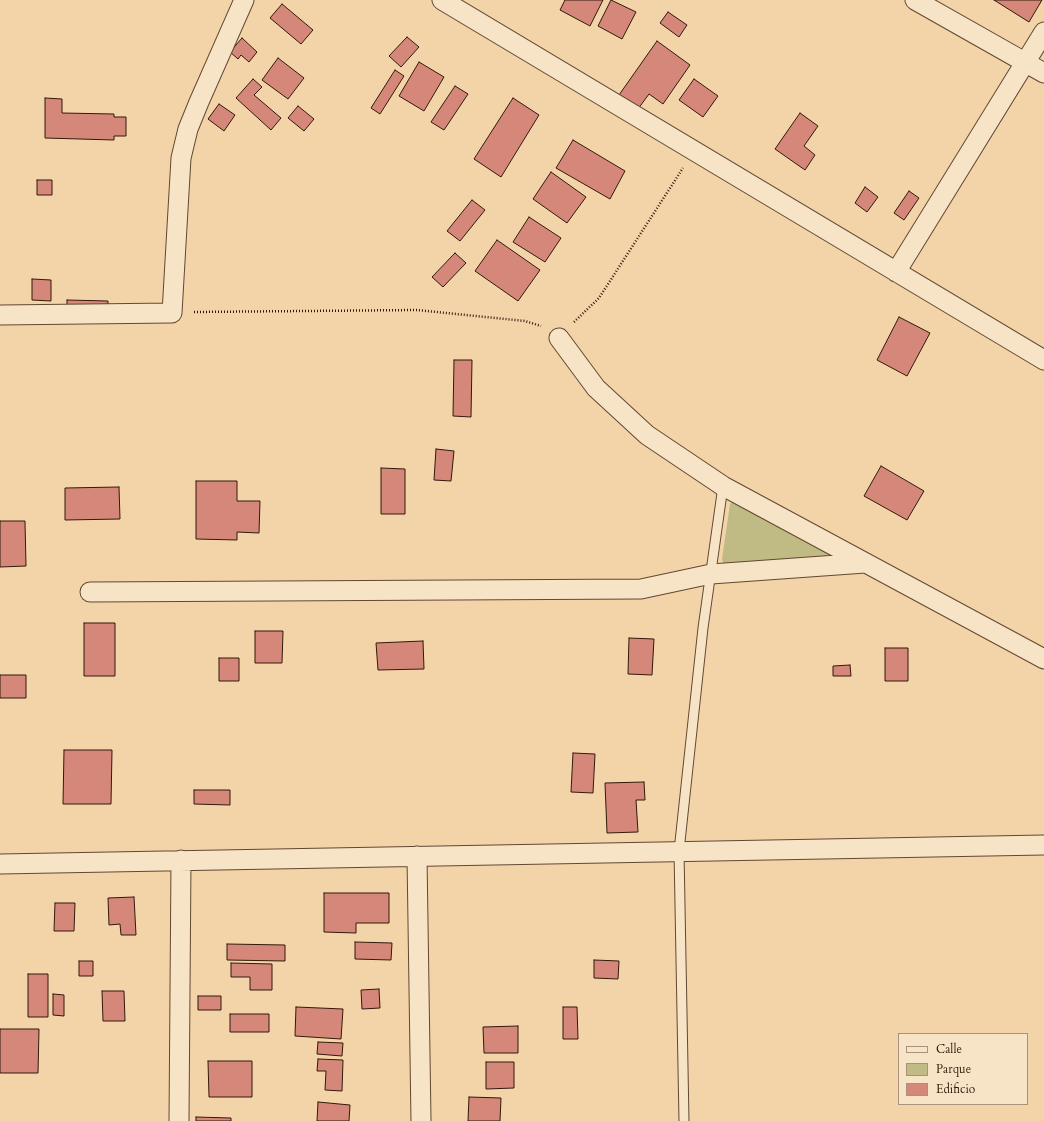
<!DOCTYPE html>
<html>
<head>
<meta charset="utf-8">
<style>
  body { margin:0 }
  #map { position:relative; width:1044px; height:1121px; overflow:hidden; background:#f3d4a8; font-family:Cardo,serif }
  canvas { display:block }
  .legend { position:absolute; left:898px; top:1033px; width:130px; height:72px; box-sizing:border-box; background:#f7e3c6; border:1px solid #a8927b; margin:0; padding:5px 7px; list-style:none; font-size:12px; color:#31190a }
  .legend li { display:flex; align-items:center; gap:8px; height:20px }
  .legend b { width:20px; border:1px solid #a8927b }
</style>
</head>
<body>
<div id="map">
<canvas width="1044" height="1121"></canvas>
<ul class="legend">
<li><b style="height:5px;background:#f7e3c6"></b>Calle</li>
<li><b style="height:11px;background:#c0bb84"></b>Parque</li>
<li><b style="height:11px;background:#d5887a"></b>Edificio</li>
</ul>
</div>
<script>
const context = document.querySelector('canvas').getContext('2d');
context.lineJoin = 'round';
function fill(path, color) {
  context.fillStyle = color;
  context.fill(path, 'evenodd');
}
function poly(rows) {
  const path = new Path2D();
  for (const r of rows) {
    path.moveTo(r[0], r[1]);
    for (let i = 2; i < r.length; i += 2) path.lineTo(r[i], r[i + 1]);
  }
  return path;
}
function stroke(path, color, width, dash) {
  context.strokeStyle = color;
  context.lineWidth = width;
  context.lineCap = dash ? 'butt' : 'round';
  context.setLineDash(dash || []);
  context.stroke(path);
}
fill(poly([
  [733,501,831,554,831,555,826,557,726,563,723,563,722,559,730,504]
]), '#c0bb84');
const building = poly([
  [565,0,603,0,590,26,560,10,565,0],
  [611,0,636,12,622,39,598,26,611,0],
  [994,0,1042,0,1029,22,994,0],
  [282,4,313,30,301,44,270,18,282,4],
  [668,12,687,25,679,37,660,23,668,12],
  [407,37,419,47,401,67,389,56,407,37],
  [242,38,257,52,249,62,241,55,238,59,230,52,242,38],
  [657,41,690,65,663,104,649,94,638,109,619,95,657,41],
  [278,58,304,78,288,99,262,80,278,58],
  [419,62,444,77,424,111,399,96,419,62],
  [395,70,404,76,380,114,371,108,395,70],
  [253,79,262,87,254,95,281,118,271,130,236,98,253,79],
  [694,79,718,96,703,117,679,100,694,79],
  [455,86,468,94,444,130,431,122,455,86],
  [45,98,62,99,62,113,114,114,114,117,126,117,126,136,114,136,114,140,45,138,45,98],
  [513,98,539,115,501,177,474,159,513,98],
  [219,104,235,115,224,131,208,119,219,104],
  [298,106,314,119,304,131,288,118,298,106],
  [800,113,818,126,804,146,815,155,805,170,775,149,800,113],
  [573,140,625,171,610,199,556,168,573,140],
  [551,172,586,197,567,223,533,199,551,172],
  [37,180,52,180,52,195,37,195,37,180],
  [865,187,878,197,867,212,855,203,865,187],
  [909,191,919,198,904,220,894,213,909,191],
  [472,200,485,210,460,241,447,231,472,200],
  [529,217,561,238,545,262,513,242,529,217],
  [497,240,540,270,518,301,475,271,497,240],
  [455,253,466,263,443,287,432,277,455,253],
  [32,279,51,280,51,301,32,300,32,279],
  [67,300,108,301,108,308,67,308,67,300],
  [899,317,930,333,907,376,877,360,899,317],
  [454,360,472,360,471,417,453,416,454,360],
  [436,449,454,451,451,481,434,480,436,449],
  [881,466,924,491,907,520,864,496,881,466],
  [381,468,405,469,405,514,381,514,381,468],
  [196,481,237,481,237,501,260,501,259,533,237,532,237,540,196,539,196,481],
  [119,487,120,519,65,520,65,488,119,487],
  [0,521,25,521,26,566,0,567,0,521],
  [84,623,115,623,115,676,84,676,84,623],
  [255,631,283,631,282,663,255,663,255,631],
  [629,638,654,639,652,675,628,674,629,638],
  [423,641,424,669,378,670,376,643,423,641],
  [885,648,908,648,908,681,885,681,885,648],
  [219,658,239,658,239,681,219,681,219,658],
  [850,665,851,676,833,676,833,666,850,665],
  [0,675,26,675,26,698,0,698,0,675],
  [64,750,112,750,111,804,63,804,64,750],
  [573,753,595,754,593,793,571,792,573,753],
  [644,782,645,800,636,800,638,832,607,833,605,783,644,782],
  [194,790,230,790,230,805,194,804,194,790],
  [324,893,389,893,389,923,356,923,356,933,324,932,324,893],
  [134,897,136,935,121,935,120,924,109,925,108,898,134,897],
  [55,903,75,903,74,931,54,931,55,903],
  [355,942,392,943,391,960,355,959,355,942],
  [227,944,285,945,285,961,227,960,227,944],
  [594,960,619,961,618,979,594,978,594,960],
  [79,961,93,961,93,976,79,976,79,961],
  [231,963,272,964,272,990,250,990,250,977,231,977,231,963],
  [28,974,48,974,48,1017,28,1017,28,974],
  [379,989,380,1008,362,1009,361,990,379,989],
  [102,991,124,991,125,1021,103,1021,102,991],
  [53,994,64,995,64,1016,53,1015,53,994],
  [198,996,221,996,221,1010,198,1010,198,996],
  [296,1007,343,1009,341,1039,295,1036,296,1007],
  [563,1007,577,1007,578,1039,563,1039,563,1007],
  [230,1014,269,1014,269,1032,230,1032,230,1014],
  [518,1026,518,1053,484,1053,483,1027,518,1026],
  [0,1029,39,1029,38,1073,0,1073,0,1029],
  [318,1042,343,1043,342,1056,317,1054,318,1042],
  [318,1059,343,1060,342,1091,325,1090,326,1071,317,1071,318,1059],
  [208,1061,252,1061,252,1097,209,1097,208,1061],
  [486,1062,514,1062,514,1088,486,1089,486,1062],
  [469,1097,501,1098,500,1121,468,1121,469,1097],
  [318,1102,350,1105,349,1121,317,1121,318,1102],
  [196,1117,231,1118,231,1121,196,1121,196,1117]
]);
fill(building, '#d5887a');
stroke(building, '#31190a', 1);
const lane = poly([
  [684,1121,679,851,703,628,723,486]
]);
const street = poly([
  [442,0,1044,360],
  [915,0,1044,73],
  [896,272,1044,32],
  [0,315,172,313,181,158,188,129,199,102,244,0],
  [559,338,596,388,647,435,723,486,1044,659],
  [90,592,641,589,711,574,865,563],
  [417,856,421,1121],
  [0,864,1044,845],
  [179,1121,181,860]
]);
stroke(lane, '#624832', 11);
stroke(street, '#624832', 21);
stroke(poly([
  [194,312,417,310,525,321,541,326],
  [574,322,599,298,683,168]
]), '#31190a', 2.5, [1, 2]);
stroke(lane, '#f7e3c6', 9);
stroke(street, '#f7e3c6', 19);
</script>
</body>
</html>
